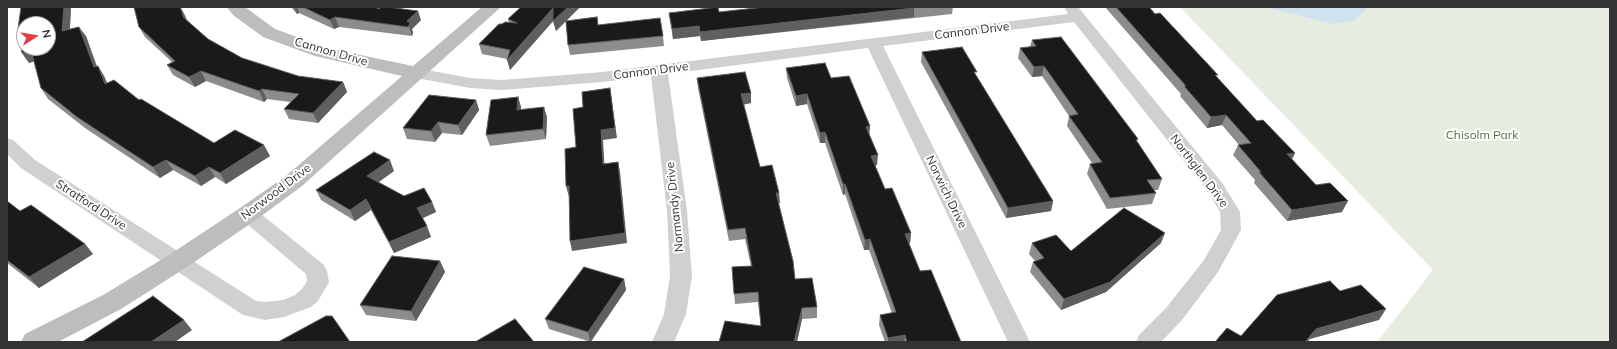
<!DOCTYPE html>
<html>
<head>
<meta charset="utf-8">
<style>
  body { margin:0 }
  #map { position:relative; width:1617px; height:349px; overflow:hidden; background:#fff; font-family:Mulish,sans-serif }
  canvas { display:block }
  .frame { position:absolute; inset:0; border:8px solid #333; pointer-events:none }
  .north { position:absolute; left:16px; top:16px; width:40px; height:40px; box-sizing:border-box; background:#fff; border:1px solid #adadad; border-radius:50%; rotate:78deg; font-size:11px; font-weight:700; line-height:16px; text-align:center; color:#333 }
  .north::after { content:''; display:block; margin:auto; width:14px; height:18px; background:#e63946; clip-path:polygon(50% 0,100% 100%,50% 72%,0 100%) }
</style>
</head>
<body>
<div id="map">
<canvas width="1617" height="349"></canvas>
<div class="frame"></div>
<div class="north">N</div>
</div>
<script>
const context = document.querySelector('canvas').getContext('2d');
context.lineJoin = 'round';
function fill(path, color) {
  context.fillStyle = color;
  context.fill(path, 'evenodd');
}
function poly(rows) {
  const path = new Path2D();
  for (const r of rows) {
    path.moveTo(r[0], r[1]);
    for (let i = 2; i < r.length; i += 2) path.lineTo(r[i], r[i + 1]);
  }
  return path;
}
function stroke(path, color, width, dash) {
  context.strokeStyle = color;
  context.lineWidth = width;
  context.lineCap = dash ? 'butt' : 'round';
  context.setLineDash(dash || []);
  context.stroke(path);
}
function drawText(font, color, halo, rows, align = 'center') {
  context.font = font + ' Mulish,sans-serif';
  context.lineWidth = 4;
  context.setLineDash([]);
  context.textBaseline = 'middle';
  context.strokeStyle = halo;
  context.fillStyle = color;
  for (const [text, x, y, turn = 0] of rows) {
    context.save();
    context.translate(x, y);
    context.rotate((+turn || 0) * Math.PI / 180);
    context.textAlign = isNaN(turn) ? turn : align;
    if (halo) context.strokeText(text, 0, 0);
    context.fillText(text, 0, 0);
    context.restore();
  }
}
fill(poly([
  [1180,7,1610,7,1610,342,1377,342,1433,270]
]), '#e6ecdf');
fill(poly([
  [1266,7,1368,7,1354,21,1334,24]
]), '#cfe2ee');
fill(poly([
  [1064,7,1078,7,1223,184,1240,212,1241,230,1218,272,1182,320,1161,342,1136,342,1139,335,1166,308,1204,260,1221,230,1220,212,1209,193,1074,22,883,46,1030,342,1008,342,868,48,668,74,687,211,692,276,686,314,674,342,652,342,664,314,670,276,667,211,651,76,602,82,502,90,470,88,416,78,410,77,408,73,410,69,416,68,470,78,502,80,602,72,1068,14,1064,7],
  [7,138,13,140,35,160,256,301,265,302,283,300,295,295,302,289,307,281,306,274,241,219,238,214,241,209,248,207,255,209,324,265,327,271,329,282,318,301,311,307,284,317,265,320,243,315,21,168,7,154,7,138]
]), '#d0d0d0');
fill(poly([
  [227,7,245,7,275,29,327,48,413,66,482,7,501,7,302,186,256,220,187,267,121,309,58,342,21,342,25,334,103,295,169,255,240,208,286,176,402,76,315,56,263,37,233,15,227,7]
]), '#bdbdbd');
fill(poly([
  [21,7,71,7,70,29,86,36,97,66,98,66,104,76,107,83,139,100,214,143,270,156,226,184,215,177,201,186,173,170,160,178,85,128,48,99,41,88,34,61,29,63,22,53],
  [181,7,187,20,208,39,242,58,298,76,343,82,347,92,318,123,289,119,284,109,290,102,267,99,264,102,206,81,195,87,173,75,167,65,172,62,145,37,139,27],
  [291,7,375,7,379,9,421,20,412,29,413,33,412,36,339,27,334,29,299,13,297,14],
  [521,7,580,7,566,21,597,17,598,25,663,36,664,46,570,55,568,45,566,21,556,31,553,20,510,70,507,59,482,54,479,44,502,24,509,22,508,19],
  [765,7,953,7,952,14,701,41,700,36,673,39,669,13,719,12],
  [1105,7,1149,7,1217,78,1257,121,1295,153,1292,159,1316,185,1342,212,1287,221,1254,183,1255,180,1233,155,1238,145,1239,145,1222,125,1207,128,1180,96,1181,94],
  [1032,40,1138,139,1137,141,1162,179,1158,190,1153,190,1156,193,1152,204,1107,209,1087,174,1090,164,1092,163,1067,126,1069,116,1042,76,1032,77,1018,58,1020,48,1030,47],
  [922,52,976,75,1053,201,1051,211,1006,218,921,62],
  [786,68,831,78,870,126,869,134,877,165,875,166,885,189,911,233,910,243,909,243,920,271,961,342,885,342,879,325,880,315,892,313,869,250,864,250,845,194,843,195,825,143,820,143,807,104,796,106,787,78],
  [697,78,751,93,751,103,743,104,760,167,780,203,778,203,795,279,817,307,817,318,802,319,797,342,719,342,761,326,758,302,735,304,732,267,751,266,745,239,729,241,698,88],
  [518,97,521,107,521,109,547,117,546,139,490,146,486,135],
  [476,100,479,110,462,135,442,133,435,142,407,139,403,128],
  [394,171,378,182,404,196,432,202,436,212,422,218,431,237,394,253,371,210,355,221,321,200,316,190],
  [7,201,20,211,85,244,93,254,39,288,7,263],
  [1032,243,1071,251,1161,243,1106,292,1061,310,1030,272,1033,262,1035,261,1029,254],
  [440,261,445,272,416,321,366,315,360,305],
  [624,279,626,290,591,342,549,329,545,319]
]), '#8c8c8c');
fill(poly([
  [64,7,71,7,69,41,62,31],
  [180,7,185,16,190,27,184,18],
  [294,7,297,7,299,13,297,14],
  [568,7,580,7,556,31,553,21],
  [553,8,556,18,510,70,507,60],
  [914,8,914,17,701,41,700,32],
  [418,11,421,20,412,29,413,33,412,36,407,21],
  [335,17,339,27,334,29,330,20],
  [699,26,700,36,673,39,672,29],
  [79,27,86,36,100,77,94,67],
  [31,50,38,60,29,63,22,53],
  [98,66,104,76,112,94,105,84],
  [1044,66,1042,76,1032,77,1034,67],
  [201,71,206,81,195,87,189,77],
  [343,82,347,92,318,123,313,113],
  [610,88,617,138,603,140,605,174,603,164,601,130],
  [262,89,267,99,264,102,259,91],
  [751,93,751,103,742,105,741,94],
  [807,94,807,104,796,106,796,96],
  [518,97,521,107,520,120,517,110],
  [476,100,479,110,462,135,458,125],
  [544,107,547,117,546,139,543,129],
  [1226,115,1222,125,1207,128,1211,117],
  [438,122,442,133,435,142,431,131],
  [870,126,869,137,866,127],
  [825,132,825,143,820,143,820,133],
  [264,145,270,156,226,184,220,173],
  [1295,153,1290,163,1287,154],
  [878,155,877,165,871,166,871,156],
  [166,160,173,170,160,178,153,167],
  [390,160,394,171,372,187,367,176],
  [618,162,620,172,627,243,572,251,570,241],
  [209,167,215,177,201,186,195,176],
  [843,184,845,184,845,194,843,195],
  [566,186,569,186,569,197],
  [776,193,779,193,780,203,776,204],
  [366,199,371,210,355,221,350,210],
  [1053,201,1051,211,1006,218,1008,208],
  [1348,201,1342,212,1287,221,1292,210],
  [432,202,436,212,421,219,417,208],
  [427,226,431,237,394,253,389,242],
  [911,233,910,243,903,244,905,234],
  [1165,233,1161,243,1106,292,1061,310,1064,299],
  [870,239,869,250,864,250,865,240],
  [85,244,93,254,39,288,29,277],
  [440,261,445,272,416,321,411,311],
  [624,279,626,290,590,342,588,332],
  [802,308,802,319,797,342,794,342],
  [1386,309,1379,320,1310,339,1307,342,1305,342,1316,329],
  [184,320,192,330,175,342,151,342],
  [905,335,904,342,888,342,888,338]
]), '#5f5f5f');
const building = poly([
  [21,7,64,7,62,31,79,27,94,67,98,66,105,84,114,80,139,100,141,99,214,143,235,130,264,145,220,173,209,167,195,176,166,160,153,167,77,117,41,88,31,50,22,53,18,29,21,7],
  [24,24,48,24,48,48,24,48,24,24],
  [134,7,173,7,173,8,177,7,180,7,184,18,208,39,242,58,298,76,343,82,313,113,284,109,299,94,262,89,259,91,201,71,189,77,167,65,175,61,139,27,134,7],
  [303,7,375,7,379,9,381,7,388,7,418,11,407,21,410,23,408,27,335,17,330,20,303,7],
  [521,7,568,7,553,21,553,8,507,60,510,50,479,44,499,24,502,24,505,22,517,23,508,19,521,7],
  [718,7,719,12,765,7,922,7,700,32,699,26,672,29,669,13,718,7],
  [1116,7,1149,7,1155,14,1160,13,1218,75,1215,75,1257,121,1263,120,1295,153,1287,154,1316,185,1330,183,1348,201,1292,210,1259,172,1261,172,1238,145,1251,143,1226,115,1211,117,1184,86,1186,86,1116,7],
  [597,17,598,25,660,18,663,36,568,45,566,21,597,17],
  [1061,37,1138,139,1136,140,1162,179,1147,180,1156,193,1110,198,1090,164,1102,162,1069,116,1078,114,1044,66,1034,67,1020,48,1036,46,1032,40,1061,37],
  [962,47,977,72,974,72,1053,201,1008,208,922,52,962,47],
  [825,63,831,78,849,76,870,126,866,127,878,155,871,156,885,189,892,188,911,233,905,234,920,271,931,270,961,342,907,342,905,335,888,338,880,315,896,312,870,239,865,240,845,184,843,184,825,132,820,133,807,94,796,96,786,68,825,63],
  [745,72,751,93,741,94,760,167,772,165,779,193,776,193,793,261,795,279,812,278,817,307,802,308,794,342,719,342,725,321,761,326,758,292,734,294,732,267,752,266,745,228,728,230,697,78,745,72],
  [610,88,615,128,601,130,603,164,618,162,625,233,570,241,569,186,566,186,565,149,576,147,573,109,583,107,582,92,610,88],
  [429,95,476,100,458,125,438,122,431,131,403,128,429,95],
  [518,97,517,110,544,107,543,129,486,135,491,100,518,97],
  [374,152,390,160,367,176,404,196,424,188,432,202,417,208,427,226,389,242,366,199,350,210,316,190,374,152],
  [7,201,20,211,31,205,85,244,29,277,7,260,7,201],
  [1124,208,1165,233,1110,282,1064,299,1033,262,1044,258,1032,243,1056,235,1071,251,1124,208],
  [392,256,440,261,411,311,360,305,392,256],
  [584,267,624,279,588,332,545,319,584,267],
  [1330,281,1340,291,1361,285,1386,309,1316,329,1305,342,1215,342,1227,328,1241,336,1277,295,1330,281],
  [153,296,184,320,151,342,82,342,153,296],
  [326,316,332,316,350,342,278,342,326,316],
  [515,319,534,342,475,342,515,319]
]);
fill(building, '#1a1a1a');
stroke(building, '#5f5f5f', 1);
drawText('12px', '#333', '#fff', [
  ["Cannon Drive",972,31,-7],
  ["Cannon Drive",331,52,16],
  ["Cannon Drive",651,71,-7],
  ["Northglen Drive",1199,171,53],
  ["Norwood Drive",276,192,-37],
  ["Norwich Drive",946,192,64],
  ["Stratford Drive",91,205,33],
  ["Normandy Drive",675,207,-96]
]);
drawText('12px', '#56703f', '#fff', [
  ["Chisolm Park",1482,135]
]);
</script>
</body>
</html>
